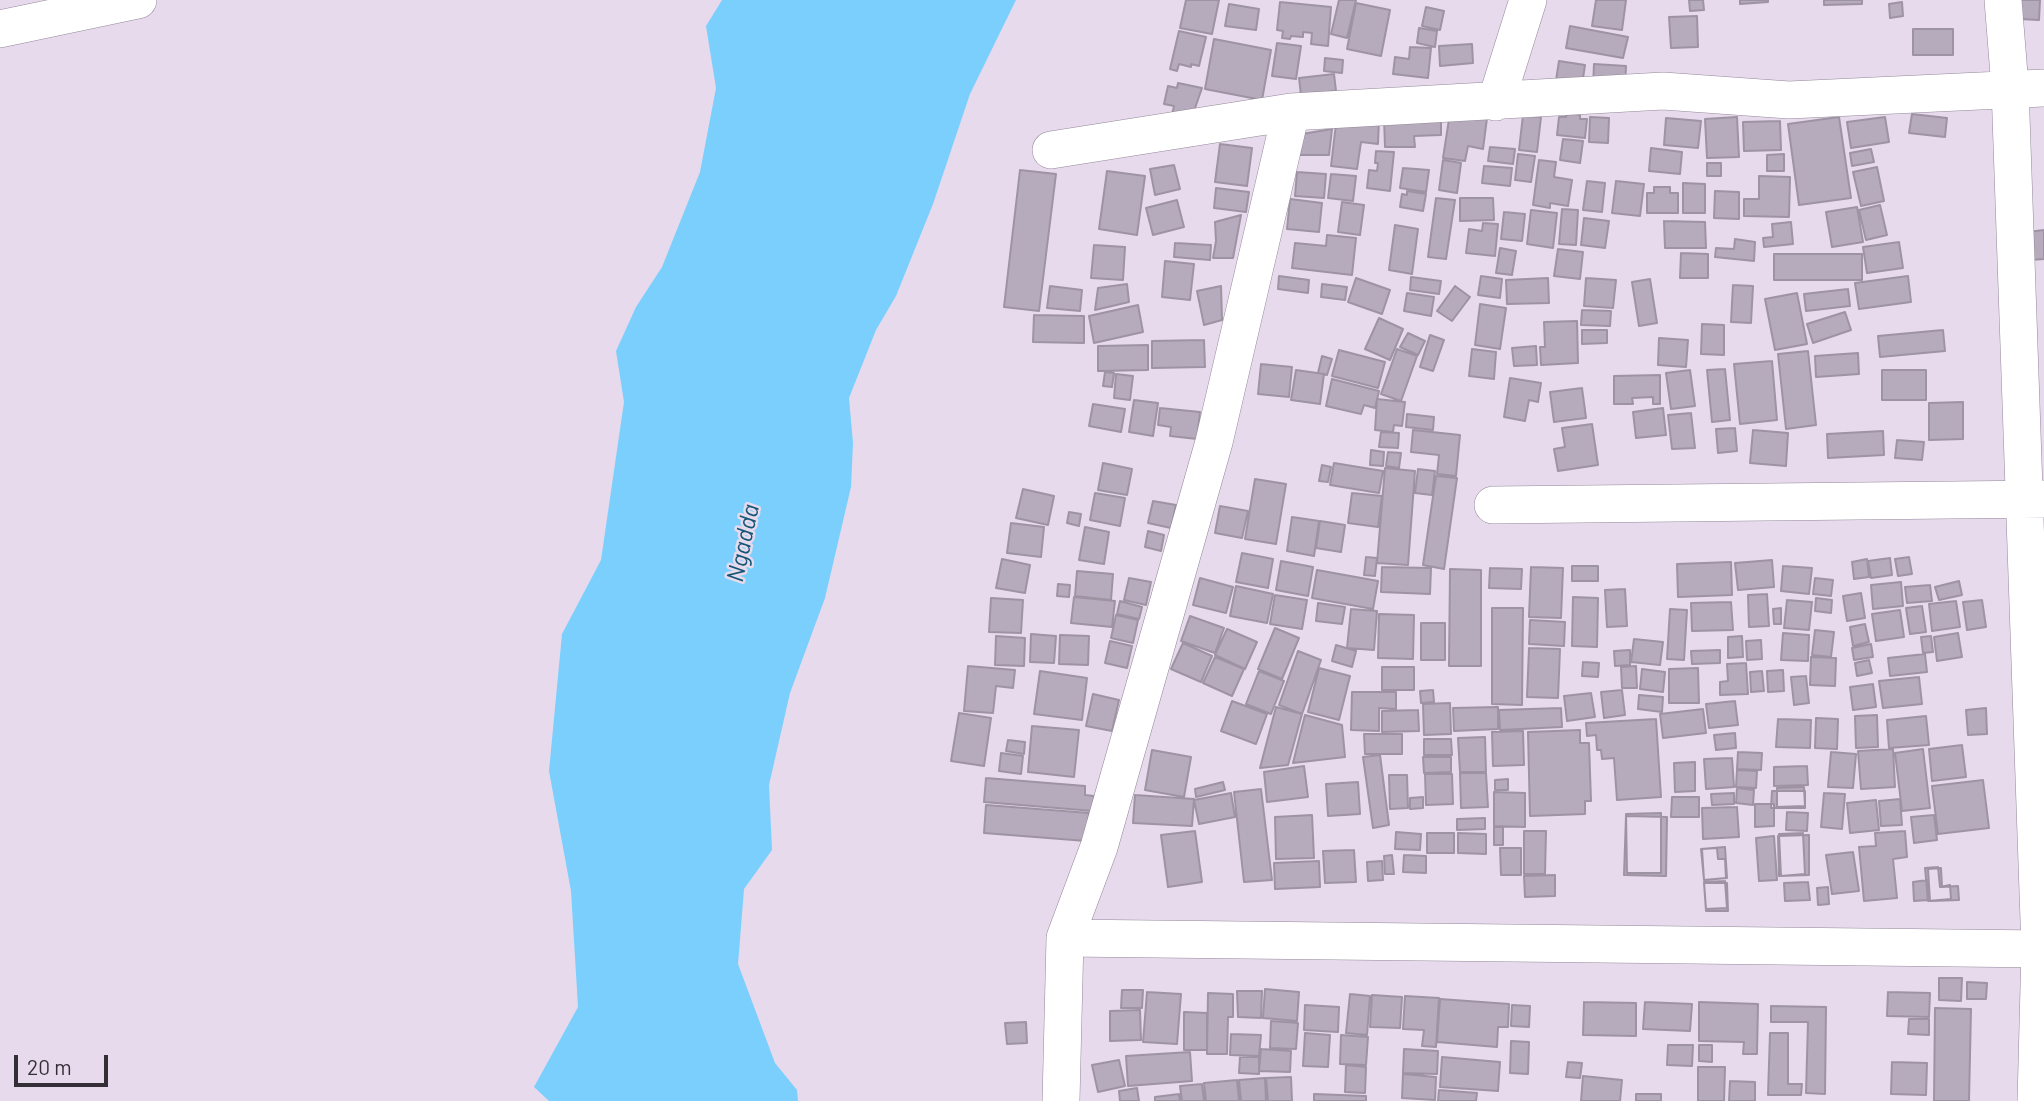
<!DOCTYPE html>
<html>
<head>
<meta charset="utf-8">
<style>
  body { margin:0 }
  #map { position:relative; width:2044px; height:1101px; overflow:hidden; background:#e6daec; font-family:Barlow,sans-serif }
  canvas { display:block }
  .scale { position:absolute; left:14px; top:1055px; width:94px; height:32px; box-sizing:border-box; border:4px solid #342f36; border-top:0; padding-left:9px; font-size:21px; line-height:24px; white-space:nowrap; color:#342f36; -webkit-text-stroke:5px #e6daec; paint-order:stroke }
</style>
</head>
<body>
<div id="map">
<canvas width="2044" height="1101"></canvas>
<div class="scale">20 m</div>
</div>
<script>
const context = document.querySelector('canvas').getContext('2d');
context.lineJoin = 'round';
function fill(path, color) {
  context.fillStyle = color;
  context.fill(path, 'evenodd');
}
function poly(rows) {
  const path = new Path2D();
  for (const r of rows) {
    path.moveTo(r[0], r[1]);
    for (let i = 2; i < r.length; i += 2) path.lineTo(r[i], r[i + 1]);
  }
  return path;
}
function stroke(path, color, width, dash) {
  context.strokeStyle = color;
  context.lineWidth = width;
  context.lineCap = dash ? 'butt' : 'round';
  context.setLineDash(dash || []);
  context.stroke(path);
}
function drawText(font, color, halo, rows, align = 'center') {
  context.font = font + ' Barlow,sans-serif';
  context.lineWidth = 5;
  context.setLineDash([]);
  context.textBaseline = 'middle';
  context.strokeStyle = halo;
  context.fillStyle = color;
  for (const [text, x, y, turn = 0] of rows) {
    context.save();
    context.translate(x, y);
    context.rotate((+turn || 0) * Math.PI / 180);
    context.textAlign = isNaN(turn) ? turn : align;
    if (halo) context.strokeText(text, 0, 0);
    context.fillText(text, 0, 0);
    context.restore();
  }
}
fill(poly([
  [722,0,1016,0,970,94,933,204,896,296,876,330,849,398,853,443,851,487,825,598,790,693,769,785,772,850,744,889,738,964,775,1063,797,1090,798,1101,549,1101,534,1087,578,1007,571,891,549,771,562,634,601,560,624,402,616,351,636,307,662,267,700,172,716,88,706,26]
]), '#7bcffd');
const building = poly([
  [1186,0,1219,0,1212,34,1180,28,1186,0],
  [1339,0,1356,0,1347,38,1331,34,1339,0],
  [1596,0,1626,0,1622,30,1592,26,1596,0],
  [1689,0,1703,0,1704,10,1690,11,1689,0],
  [1740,0,1768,0,1768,2,1740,4,1740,0],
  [1824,0,1862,0,1862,4,1824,5,1824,0],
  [2021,0,2040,0,2039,20,2019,19,2021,0],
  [1280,2,1331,7,1328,46,1311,44,1312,33,1303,32,1303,37,1291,36,1290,39,1282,38,1283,31,1277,30,1280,2],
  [1902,2,1903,16,1890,18,1889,4,1902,2],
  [1356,3,1390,10,1381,56,1347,49,1356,3],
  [1229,4,1259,9,1256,30,1225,26,1229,4],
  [1426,7,1444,11,1440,30,1422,26,1426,7],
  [1697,16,1698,47,1671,48,1669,17,1697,16],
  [1570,26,1628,37,1623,58,1566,48,1570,26],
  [1419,28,1437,31,1435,47,1417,43,1419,28],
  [1913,29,1953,29,1953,55,1913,55,1913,29],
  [1179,31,1206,37,1199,66,1191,64,1191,67,1179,64,1177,71,1170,69,1179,31],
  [1214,39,1271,50,1262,100,1205,89,1214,39],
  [1277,43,1301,46,1296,79,1272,76,1277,43],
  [1472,44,1473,63,1440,66,1439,46,1472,44],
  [1410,47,1431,48,1428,78,1393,74,1395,57,1409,59,1410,47],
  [1325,58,1343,60,1342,73,1324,71,1325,58],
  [1559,61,1585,65,1581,91,1555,87,1559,61],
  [1594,64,1626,66,1625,89,1593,87,1594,64],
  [1334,74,1336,91,1301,95,1299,78,1334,74],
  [1178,83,1202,88,1193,114,1172,115,1174,106,1164,104,1168,86,1177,88,1178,83],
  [1450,113,1487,118,1483,149,1468,146,1465,161,1443,158,1450,113],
  [1567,113,1580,115,1580,119,1587,119,1585,138,1557,135,1559,117,1566,117,1567,113],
  [1912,114,1947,118,1945,137,1909,133,1912,114],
  [1523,115,1541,117,1537,152,1519,150,1523,115],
  [1441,117,1441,135,1414,136,1415,147,1385,147,1384,118,1441,117],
  [1590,117,1609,118,1608,143,1589,142,1590,117],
  [1737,117,1739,157,1707,158,1705,119,1737,117],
  [1839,117,1851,198,1799,205,1788,124,1839,117],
  [1885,117,1889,142,1851,148,1847,122,1885,117],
  [1666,118,1701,121,1698,148,1664,145,1666,118],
  [1379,119,1378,144,1361,142,1357,169,1331,166,1336,124,1379,119],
  [1780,121,1781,150,1744,151,1743,122,1780,121],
  [1332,129,1329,155,1300,155,1302,134,1332,129],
  [1563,139,1583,141,1580,163,1560,160,1563,139],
  [1220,144,1252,148,1247,186,1215,182,1220,144],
  [1490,147,1515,149,1513,164,1488,161,1490,147],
  [1651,148,1682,152,1680,174,1649,171,1651,148],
  [1871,149,1874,162,1852,166,1850,153,1871,149],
  [1376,151,1394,152,1390,191,1367,188,1369,170,1377,171,1378,163,1375,163,1376,151],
  [1518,154,1535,156,1531,182,1515,180,1518,154],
  [1784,154,1784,171,1767,171,1767,155,1784,154],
  [1443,160,1461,163,1457,193,1439,190,1443,160],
  [1539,160,1556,162,1554,177,1572,180,1568,206,1550,203,1550,208,1533,205,1539,160],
  [1707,163,1721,163,1721,176,1707,176,1707,163],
  [1174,165,1180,189,1155,195,1150,169,1174,165],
  [1484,166,1512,168,1510,186,1482,183,1484,166],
  [1877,167,1884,201,1861,206,1853,172,1877,167],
  [1403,168,1429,170,1426,192,1400,188,1403,168],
  [1020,170,1056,174,1039,311,1004,307,1020,170],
  [1107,171,1145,176,1137,235,1099,229,1107,171],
  [1297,172,1326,174,1324,198,1295,196,1297,172],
  [1331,174,1356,176,1353,201,1328,198,1331,174],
  [1759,176,1790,177,1789,217,1744,216,1744,199,1759,199,1759,176],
  [1587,181,1605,183,1602,212,1583,210,1587,181],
  [1616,181,1644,184,1640,216,1612,213,1616,181],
  [1683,183,1705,184,1705,213,1683,213,1683,183],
  [1654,187,1670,187,1670,193,1678,193,1678,213,1647,213,1647,193,1654,193,1654,187],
  [1216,188,1249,192,1246,212,1214,208,1216,188],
  [1407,191,1426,194,1423,211,1400,207,1402,194,1407,195,1407,191],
  [1715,191,1739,192,1739,219,1714,218,1715,191],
  [1436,198,1455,200,1446,259,1428,257,1436,198],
  [1460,198,1493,198,1494,220,1460,221,1460,198],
  [1290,199,1322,203,1319,232,1287,229,1290,199],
  [1177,200,1184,227,1153,235,1146,208,1177,200],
  [1342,202,1364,205,1360,235,1338,232,1342,202],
  [1880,205,1887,235,1866,240,1859,210,1880,205],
  [1857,207,1863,242,1832,247,1826,212,1857,207],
  [1562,209,1578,210,1576,245,1559,244,1562,209],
  [1531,210,1557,213,1553,248,1527,244,1531,210],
  [1504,212,1525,214,1522,241,1501,239,1504,212],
  [1241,215,1233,258,1213,258,1216,241,1215,222,1241,215],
  [1584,218,1609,221,1605,248,1581,245,1584,218],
  [1664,221,1705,222,1706,248,1665,248,1664,221],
  [1791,222,1793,244,1764,247,1763,238,1773,237,1772,224,1791,222],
  [1483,223,1498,224,1495,256,1466,253,1469,229,1482,231,1483,223],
  [1395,225,1418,229,1412,274,1389,270,1395,225],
  [2044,230,2044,259,2030,260,2028,232,2044,230],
  [1327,235,1356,238,1352,275,1292,268,1295,243,1326,246,1327,235],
  [1735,239,1755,242,1754,261,1715,257,1716,248,1734,249,1735,239],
  [1899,242,1903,268,1867,273,1863,247,1899,242],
  [1175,243,1211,245,1210,260,1174,257,1175,243],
  [1094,245,1125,247,1123,280,1091,278,1094,245],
  [1500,248,1516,251,1512,275,1496,273,1500,248],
  [1558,249,1583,252,1580,279,1554,276,1558,249],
  [1681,253,1708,254,1708,278,1680,278,1681,253],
  [1774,254,1862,254,1862,280,1774,280,1774,254],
  [1165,261,1194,264,1190,300,1162,297,1165,261],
  [1279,276,1309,280,1308,293,1278,289,1279,276],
  [1481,276,1502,279,1500,298,1478,295,1481,276],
  [1908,276,1911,302,1859,309,1855,283,1908,276],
  [1411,277,1441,281,1439,294,1410,290,1411,277],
  [1356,278,1390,290,1382,314,1348,302,1356,278],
  [1548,278,1549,303,1507,304,1506,280,1548,278],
  [1586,278,1616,280,1613,308,1584,306,1586,278],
  [1650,279,1657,323,1639,326,1632,282,1650,279],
  [1127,284,1129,302,1095,310,1098,288,1127,284],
  [1322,284,1347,287,1345,300,1321,297,1322,284],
  [1733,285,1753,286,1751,323,1731,322,1733,285],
  [1050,286,1082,290,1080,311,1047,308,1050,286],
  [1221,286,1222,320,1204,325,1197,291,1221,286],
  [1455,286,1470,297,1452,321,1437,311,1455,286],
  [1848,289,1850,306,1806,311,1804,294,1848,289],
  [1407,293,1434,297,1431,316,1404,311,1407,293],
  [1797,293,1807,344,1775,350,1765,299,1797,293],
  [1480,304,1506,308,1500,349,1475,345,1480,304],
  [1138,305,1143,332,1094,343,1089,316,1138,305],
  [1582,310,1611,311,1610,326,1581,325,1582,310],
  [1845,312,1851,330,1813,343,1807,324,1845,312],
  [1034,315,1084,316,1084,343,1033,342,1034,315],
  [1379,318,1403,329,1390,360,1365,349,1379,318],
  [1577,321,1578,363,1541,365,1540,347,1545,347,1544,322,1577,321],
  [1702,324,1724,325,1724,355,1701,354,1702,324],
  [1582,330,1607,330,1607,343,1582,344,1582,330],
  [1943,330,1945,351,1880,357,1878,336,1943,330],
  [1408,333,1425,341,1418,355,1400,347,1408,333],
  [1430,335,1444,340,1433,371,1420,367,1430,335],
  [1659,338,1688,340,1686,367,1658,365,1659,338],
  [1204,340,1205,367,1152,368,1152,341,1204,340],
  [1148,345,1148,370,1098,371,1098,346,1148,345],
  [1536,346,1537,365,1514,366,1512,348,1536,346],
  [1397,349,1417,356,1401,401,1381,394,1397,349],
  [1472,349,1496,352,1494,379,1469,376,1472,349],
  [1339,350,1385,362,1378,388,1332,376,1339,350],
  [1808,351,1816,425,1786,429,1778,354,1808,351],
  [1858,353,1859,374,1816,377,1815,356,1858,353],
  [1322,356,1332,359,1327,375,1318,373,1322,356],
  [1772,361,1777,420,1740,424,1734,364,1772,361],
  [1261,364,1292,367,1289,397,1258,394,1261,364],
  [1725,369,1730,420,1712,422,1707,370,1725,369],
  [1296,370,1324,374,1320,404,1291,400,1296,370],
  [1690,370,1695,406,1671,409,1666,373,1690,370],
  [1882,370,1926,370,1926,400,1882,400,1882,370],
  [1105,372,1114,373,1112,387,1103,386,1105,372],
  [1116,374,1133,376,1130,400,1114,398,1116,374],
  [1660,375,1660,404,1653,404,1653,397,1632,398,1633,404,1614,404,1614,376,1660,375],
  [1510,378,1541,383,1538,402,1529,400,1525,421,1504,417,1510,378],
  [1332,379,1379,391,1375,408,1364,405,1361,414,1326,406,1332,379],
  [1582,388,1586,418,1554,422,1550,392,1582,388],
  [1377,399,1405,402,1402,426,1394,425,1393,432,1375,430,1377,399],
  [1134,400,1158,403,1153,436,1129,432,1134,400],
  [1963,402,1963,439,1929,440,1929,403,1963,402],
  [1093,404,1125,409,1121,432,1089,426,1093,404],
  [1160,408,1200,412,1197,439,1170,436,1171,427,1158,425,1160,408],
  [1663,408,1666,435,1636,438,1633,412,1663,408],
  [1691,413,1695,448,1672,449,1668,415,1691,413],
  [1407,414,1434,417,1433,430,1406,427,1407,414],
  [1592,424,1598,465,1558,471,1554,449,1565,447,1562,428,1592,424],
  [1735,428,1737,451,1718,453,1716,429,1735,428],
  [1413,430,1460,435,1456,476,1437,474,1439,455,1411,452,1413,430],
  [1753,430,1788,433,1786,466,1750,463,1753,430],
  [1883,431,1884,455,1828,458,1827,434,1883,431],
  [1381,432,1399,433,1398,448,1379,447,1381,432],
  [1897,440,1924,442,1922,460,1895,458,1897,440],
  [1371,450,1384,452,1383,466,1370,465,1371,450],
  [1388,452,1401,453,1399,468,1386,466,1388,452],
  [1103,463,1132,469,1127,495,1098,490,1103,463],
  [1334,463,1383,471,1379,493,1330,485,1334,463],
  [1322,465,1331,467,1328,482,1319,481,1322,465],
  [1385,468,1415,471,1408,565,1377,563,1385,468],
  [1418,469,1435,471,1432,495,1415,493,1418,469],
  [1436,476,1457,478,1444,569,1423,565,1436,476],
  [1255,479,1286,484,1276,544,1245,539,1255,479],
  [1023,489,1054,496,1048,525,1016,518,1023,489],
  [1095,493,1125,498,1120,526,1090,520,1095,493],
  [1352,493,1382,496,1378,527,1348,523,1352,493],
  [1153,501,1176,505,1171,528,1148,523,1153,501],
  [1220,506,1248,511,1242,538,1215,533,1220,506],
  [1069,512,1081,514,1079,526,1067,523,1069,512],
  [1292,517,1319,521,1314,556,1287,551,1292,517],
  [1320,521,1345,525,1341,552,1316,548,1320,521],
  [1011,523,1044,527,1041,557,1007,553,1011,523],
  [1085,527,1109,532,1104,564,1079,560,1085,527],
  [1148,531,1164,535,1161,551,1145,547,1148,531],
  [1242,553,1273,559,1268,588,1236,582,1242,553],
  [1366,557,1377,558,1375,576,1364,575,1366,557],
  [1909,557,1912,574,1898,576,1895,559,1909,557],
  [1890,558,1892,575,1871,578,1868,561,1890,558],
  [1002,559,1030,565,1025,593,996,588,1002,559],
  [1867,559,1869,577,1854,579,1852,562,1867,559],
  [1772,560,1774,587,1738,590,1735,563,1772,560],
  [1281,561,1313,567,1308,596,1276,590,1281,561],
  [1731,562,1732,595,1678,597,1677,564,1731,562],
  [1572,566,1598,566,1598,581,1572,581,1572,566],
  [1783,566,1812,568,1809,594,1781,591,1783,566],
  [1382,567,1431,568,1430,594,1381,592,1382,567],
  [1531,567,1563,568,1561,618,1529,617,1531,567],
  [1490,568,1522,569,1521,589,1489,588,1490,568],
  [1450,569,1481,570,1481,666,1449,666,1450,569],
  [1317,570,1378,581,1373,609,1312,598,1317,570],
  [1077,571,1113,574,1111,600,1075,596,1077,571],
  [1129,578,1151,582,1146,605,1124,600,1129,578],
  [1200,578,1233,587,1226,613,1193,605,1200,578],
  [1815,578,1833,580,1831,596,1813,594,1815,578],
  [1959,581,1962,595,1939,600,1935,587,1959,581],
  [1901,582,1903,606,1873,609,1871,585,1901,582],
  [1058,584,1070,585,1069,597,1057,596,1058,584],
  [1930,585,1932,601,1907,603,1905,587,1930,585],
  [1236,586,1273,594,1267,623,1230,616,1236,586],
  [1625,589,1627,626,1607,627,1605,590,1625,589],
  [1861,593,1865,618,1847,621,1843,596,1861,593],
  [1767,594,1769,626,1749,627,1748,595,1767,594],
  [1275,595,1307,600,1302,629,1270,624,1275,595],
  [1074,597,1115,601,1112,627,1071,623,1074,597],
  [1573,597,1598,598,1597,647,1572,646,1573,597],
  [991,598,1023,600,1021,633,989,632,991,598],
  [1816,598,1832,600,1831,613,1815,611,1816,598],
  [1787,600,1812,602,1809,630,1784,628,1787,600],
  [1982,600,1986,627,1967,630,1963,602,1982,600],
  [1120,601,1142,607,1139,619,1117,614,1120,601],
  [1956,601,1960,627,1932,631,1929,604,1956,601],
  [1731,602,1733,630,1692,631,1691,603,1731,602],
  [1318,603,1345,607,1342,624,1316,621,1318,603],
  [1922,606,1926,632,1910,634,1906,608,1922,606],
  [1492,608,1523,608,1522,705,1492,704,1492,608],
  [1781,608,1781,624,1774,624,1773,609,1781,608],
  [1351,609,1377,611,1374,650,1347,648,1351,609],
  [1670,609,1687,610,1684,660,1667,659,1670,609],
  [1900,610,1904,637,1876,641,1872,614,1900,610],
  [1379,614,1414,615,1413,659,1378,658,1379,614],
  [1116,615,1138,620,1133,643,1111,638,1116,615],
  [1190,616,1224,628,1215,653,1181,641,1190,616],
  [1530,620,1565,622,1564,646,1529,644,1530,620],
  [1421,623,1445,623,1445,660,1421,660,1421,623],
  [1865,624,1869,642,1853,646,1850,627,1865,624],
  [1275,628,1299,638,1282,679,1258,669,1275,628],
  [1227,629,1257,642,1245,669,1215,655,1227,629],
  [1815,630,1834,632,1831,657,1812,655,1815,630],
  [1783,633,1809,635,1808,661,1781,660,1783,633],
  [1958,633,1962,657,1937,661,1934,637,1958,633],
  [1031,634,1056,636,1054,663,1030,662,1031,634],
  [1060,635,1089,636,1088,665,1059,664,1060,635],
  [996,636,1025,638,1024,666,995,665,996,636],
  [1742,636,1743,657,1728,658,1728,637,1742,636],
  [1931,636,1933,652,1923,653,1921,637,1931,636],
  [1634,639,1663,642,1660,665,1631,662,1634,639],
  [1761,640,1762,659,1747,660,1746,641,1761,640],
  [1110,641,1132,646,1127,668,1105,663,1110,641],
  [1183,643,1212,656,1201,682,1171,669,1183,643],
  [1871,644,1873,657,1854,660,1852,648,1871,644],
  [1336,645,1356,651,1352,667,1332,661,1336,645],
  [1529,648,1560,649,1558,698,1527,697,1529,648],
  [1630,650,1630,665,1615,666,1614,651,1630,650],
  [1720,650,1720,663,1692,664,1691,651,1720,650],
  [1298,651,1321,660,1302,714,1279,705,1298,651],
  [1925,654,1927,672,1890,676,1888,658,1925,654],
  [1215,657,1244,669,1232,696,1203,683,1215,657],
  [1811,657,1836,658,1835,686,1810,685,1811,657],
  [1869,660,1872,673,1857,676,1855,663,1869,660],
  [1583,662,1599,663,1598,677,1582,676,1583,662],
  [1746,663,1748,694,1720,695,1720,682,1728,681,1727,664,1746,663],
  [968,666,1015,670,1013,688,996,686,993,713,964,711,968,666],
  [1636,666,1637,688,1622,688,1621,667,1636,666],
  [1382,667,1414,667,1414,690,1382,690,1382,667],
  [1319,668,1350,676,1339,720,1308,712,1319,668],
  [1698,668,1699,703,1669,703,1669,669,1698,668],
  [1642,669,1665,672,1663,692,1640,689,1642,669],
  [1783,670,1784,691,1768,692,1767,671,1783,670],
  [1040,671,1087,678,1082,720,1034,714,1040,671],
  [1259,671,1284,681,1271,714,1246,704,1259,671],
  [1762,671,1764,691,1751,692,1750,672,1762,671],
  [1806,676,1809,703,1794,705,1791,677,1806,676],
  [1919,677,1922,704,1883,708,1879,681,1919,677],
  [1873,684,1876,707,1853,710,1850,687,1873,684],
  [1433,690,1434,702,1421,703,1420,691,1433,690],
  [1622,690,1625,715,1604,718,1601,692,1622,690],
  [1352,692,1396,692,1396,709,1379,708,1379,731,1351,730,1352,692],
  [1591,693,1595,717,1567,721,1564,696,1591,693],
  [1093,694,1119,700,1112,731,1086,726,1093,694],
  [1639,695,1663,697,1662,712,1638,709,1639,695],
  [1232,701,1267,714,1256,744,1221,731,1232,701],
  [1735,701,1738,725,1709,728,1706,704,1735,701],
  [1450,703,1451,734,1424,735,1423,704,1450,703],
  [1276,707,1302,714,1288,765,1260,768,1276,707],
  [1498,707,1498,729,1454,731,1453,708,1498,707],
  [1561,708,1562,727,1500,730,1499,710,1561,708],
  [1986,708,1987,734,1968,735,1966,710,1986,708],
  [1703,709,1706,733,1663,738,1660,714,1703,709],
  [1418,710,1419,731,1382,732,1382,711,1418,710],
  [959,713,991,718,984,766,951,761,959,713],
  [1305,715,1342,725,1345,757,1293,763,1305,715],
  [1877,715,1878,747,1856,748,1855,716,1877,715],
  [1926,716,1929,745,1889,748,1887,720,1926,716],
  [1816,718,1838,719,1837,749,1815,748,1816,718],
  [1656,719,1661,797,1617,800,1614,758,1602,759,1601,750,1597,750,1596,735,1587,736,1586,723,1656,719],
  [1778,719,1811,720,1810,748,1776,747,1778,719],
  [1032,726,1079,730,1074,777,1028,772,1032,726],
  [1580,730,1580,743,1589,743,1591,801,1585,801,1585,814,1530,816,1528,732,1580,730],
  [1523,731,1524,765,1493,766,1492,732,1523,731],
  [1735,733,1736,748,1716,750,1714,735,1735,733],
  [1364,734,1402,734,1402,754,1365,754,1364,734],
  [1485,737,1486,772,1460,772,1458,738,1485,737],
  [1424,739,1451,739,1452,755,1424,755,1424,739],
  [1008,740,1025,742,1024,754,1006,751,1008,740],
  [1962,745,1966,777,1932,781,1929,749,1962,745],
  [1893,749,1895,787,1861,789,1858,751,1893,749],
  [1923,749,1930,808,1902,811,1895,753,1923,749],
  [1152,750,1191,757,1184,797,1145,790,1152,750],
  [1738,752,1762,753,1761,770,1737,769,1738,752],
  [1831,752,1856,754,1853,788,1828,787,1831,752],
  [1001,753,1023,756,1021,774,999,771,1001,753],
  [1380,755,1389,825,1373,828,1363,757,1380,755],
  [1423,757,1451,757,1451,772,1424,773,1423,757],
  [1732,758,1734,787,1706,789,1704,759,1732,758],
  [1695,762,1695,791,1675,792,1674,763,1695,762],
  [1304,766,1308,797,1267,802,1264,772,1304,766],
  [1807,766,1808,785,1774,786,1774,767,1807,766],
  [1737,770,1757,771,1756,788,1736,787,1737,770],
  [1460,773,1486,773,1488,807,1461,808,1460,773],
  [1425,774,1452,774,1453,804,1426,805,1425,774],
  [1389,775,1407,775,1408,808,1390,809,1389,775],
  [986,778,1085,786,1085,795,1094,796,1093,811,984,802,986,778],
  [1508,779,1508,790,1495,790,1495,780,1508,779],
  [1983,780,1989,828,1938,834,1932,786,1983,780],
  [1223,782,1225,790,1196,797,1195,789,1223,782],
  [1358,782,1360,814,1328,816,1326,784,1358,782],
  [1804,787,1805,806,1777,807,1777,788,1804,787],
  [1737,788,1754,790,1753,805,1736,803,1737,788],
  [1261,789,1272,880,1244,882,1234,792,1261,789],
  [1772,791,1805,791,1805,808,1771,808,1772,791],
  [1494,792,1525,793,1525,827,1494,826,1494,792],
  [1231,793,1235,817,1199,824,1194,800,1231,793],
  [1734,793,1734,804,1712,805,1711,794,1734,793],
  [1824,793,1845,794,1842,829,1821,827,1824,793],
  [1135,795,1194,799,1192,826,1133,823,1135,795],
  [1423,797,1423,808,1410,809,1410,798,1423,797],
  [1672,797,1699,797,1699,817,1671,817,1672,797],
  [1900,799,1902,825,1881,826,1879,801,1900,799],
  [1876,800,1879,830,1850,833,1847,803,1876,800],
  [1755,804,1774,804,1774,826,1755,827,1755,804],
  [986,805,1089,813,1086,841,984,833,986,805],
  [1737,807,1739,837,1703,839,1702,808,1737,807],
  [1787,812,1808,813,1807,831,1786,830,1787,812],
  [1661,813,1661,873,1627,873,1626,814,1661,813],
  [1312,815,1314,858,1276,859,1275,817,1312,815],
  [1934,815,1937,840,1914,843,1911,817,1934,815],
  [1626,816,1667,817,1666,876,1624,875,1626,816],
  [1485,818,1485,829,1457,830,1457,819,1485,818],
  [1494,827,1503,827,1503,845,1494,845,1494,827],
  [1195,831,1202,882,1168,887,1161,835,1195,831],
  [1524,831,1546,831,1545,874,1524,874,1524,831],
  [1905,831,1907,857,1893,859,1897,898,1864,901,1859,847,1876,846,1875,833,1905,831],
  [1396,832,1421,834,1420,850,1395,849,1396,832],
  [1427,833,1454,833,1454,853,1427,853,1427,833],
  [1458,833,1486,834,1486,854,1458,853,1458,833],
  [1803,833,1805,874,1781,876,1779,834,1803,833],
  [1809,835,1809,875,1779,876,1778,836,1809,835],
  [1774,836,1777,880,1759,881,1756,838,1774,836],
  [1725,847,1727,878,1704,880,1701,849,1725,847],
  [1500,848,1521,848,1521,875,1501,875,1500,848],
  [1717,848,1718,859,1725,859,1726,878,1704,880,1702,849,1717,848],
  [1354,850,1356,882,1325,883,1323,851,1354,850],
  [1853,852,1859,891,1832,894,1826,855,1853,852],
  [1392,855,1394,874,1385,874,1384,856,1392,855],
  [1404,855,1426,856,1426,873,1403,872,1404,855],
  [1319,861,1320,887,1275,889,1274,863,1319,861],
  [1382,861,1383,880,1368,881,1367,862,1382,861],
  [1938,867,1940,887,1950,885,1951,899,1928,901,1925,868,1938,867],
  [1941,868,1942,887,1958,886,1959,900,1930,901,1928,869,1941,868],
  [1555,875,1555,896,1525,897,1524,876,1555,875],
  [1927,880,1928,900,1914,901,1913,882,1927,880],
  [1725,881,1727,908,1706,909,1704,882,1725,881],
  [1808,882,1810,900,1785,901,1784,883,1808,882],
  [1704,883,1727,883,1728,911,1706,911,1704,883],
  [1828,887,1829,904,1818,905,1817,888,1828,887],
  [1939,978,1962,978,1961,1001,1939,1000,1939,978],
  [1967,982,1987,983,1986,999,1967,999,1967,982],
  [1265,989,1299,992,1297,1021,1263,1018,1265,989],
  [1122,990,1143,990,1142,1008,1121,1008,1122,990],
  [1237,991,1262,991,1261,1018,1238,1017,1237,991],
  [1147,992,1181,994,1177,1044,1143,1042,1147,992],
  [1888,992,1930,993,1929,1017,1887,1016,1888,992],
  [1208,993,1233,994,1233,1017,1228,1017,1227,1054,1207,1054,1208,993],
  [1350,994,1370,996,1367,1035,1346,1033,1350,994],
  [1372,995,1402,997,1400,1028,1370,1027,1372,995],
  [1405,996,1439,998,1436,1047,1422,1046,1424,1030,1403,1029,1405,996],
  [1440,999,1509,1004,1508,1027,1498,1027,1497,1047,1437,1042,1440,999],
  [1584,1002,1636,1003,1636,1036,1583,1035,1584,1002],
  [1645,1002,1692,1004,1690,1031,1643,1029,1645,1002],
  [1699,1002,1758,1004,1757,1054,1743,1054,1744,1042,1699,1041,1699,1002],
  [1305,1005,1339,1007,1338,1032,1304,1030,1305,1005],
  [1512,1005,1530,1006,1529,1027,1511,1026,1512,1005],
  [1771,1006,1826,1007,1825,1094,1806,1093,1808,1022,1771,1022,1771,1006],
  [1935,1008,1971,1009,1969,1101,1934,1101,1935,1008],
  [1140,1010,1141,1040,1110,1041,1110,1011,1140,1010],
  [1184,1012,1207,1013,1207,1050,1184,1050,1184,1012],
  [1909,1019,1929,1019,1929,1035,1908,1034,1909,1019],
  [1271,1021,1298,1023,1296,1049,1270,1048,1271,1021],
  [1026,1022,1027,1043,1007,1044,1005,1023,1026,1022],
  [1305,1033,1330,1035,1328,1067,1303,1066,1305,1033],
  [1770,1033,1788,1033,1788,1084,1802,1084,1801,1095,1768,1095,1770,1033],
  [1231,1034,1261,1035,1259,1056,1230,1055,1231,1034],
  [1341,1035,1368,1037,1366,1065,1340,1064,1341,1035],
  [1511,1041,1529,1042,1528,1074,1510,1073,1511,1041],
  [1668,1045,1693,1045,1692,1066,1667,1065,1668,1045],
  [1699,1045,1712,1045,1712,1062,1699,1061,1699,1045],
  [1261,1049,1291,1051,1290,1072,1259,1071,1261,1049],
  [1404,1049,1438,1051,1437,1074,1403,1073,1404,1049],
  [1190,1052,1192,1081,1128,1086,1126,1056,1190,1052],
  [1240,1057,1259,1057,1259,1074,1239,1073,1240,1057],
  [1442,1057,1500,1062,1498,1091,1440,1087,1442,1057],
  [1119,1060,1125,1086,1098,1092,1092,1065,1119,1060],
  [1568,1062,1582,1063,1580,1078,1566,1077,1568,1062],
  [1892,1062,1927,1063,1926,1095,1891,1094,1892,1062],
  [1346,1065,1366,1067,1365,1093,1345,1092,1346,1065],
  [1698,1067,1725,1067,1724,1101,1698,1101,1698,1067],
  [1403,1074,1436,1077,1435,1100,1402,1098,1403,1074],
  [1583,1076,1622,1080,1620,1101,1581,1101,1583,1076],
  [1291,1077,1292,1101,1268,1101,1266,1078,1291,1077],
  [1265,1078,1266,1101,1241,1101,1239,1080,1265,1078],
  [1237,1080,1239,1101,1206,1101,1204,1083,1237,1080],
  [1730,1081,1755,1082,1755,1101,1729,1101,1730,1081],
  [1202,1084,1204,1101,1182,1101,1180,1086,1202,1084],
  [1137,1088,1139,1101,1120,1101,1119,1091,1137,1088],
  [1439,1090,1477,1093,1476,1101,1438,1101,1439,1090],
  [1179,1094,1180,1101,1155,1101,1155,1097,1179,1094],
  [1314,1094,1366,1096,1366,1101,1314,1101,1314,1094],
  [1636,1094,1661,1094,1661,1101,1636,1101,1636,1094]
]);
fill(building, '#b6abbc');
stroke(building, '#9e93a3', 2);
const minor = poly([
  [2003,0,2010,87,2040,949,2036,1101],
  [0,29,138,0],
  [1496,102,1528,0],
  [1051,150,1291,112,1663,91,1789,100,2044,88],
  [1493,505,2044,499],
  [1065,938,2044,949],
  [1061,1101,1065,938,1099,847,1214,442,1291,112]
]);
stroke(minor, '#938899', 38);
stroke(minor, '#fff', 37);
drawText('italic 24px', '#135574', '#e6daec', [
  ["Ngadda",743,543,-78]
]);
</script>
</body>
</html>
